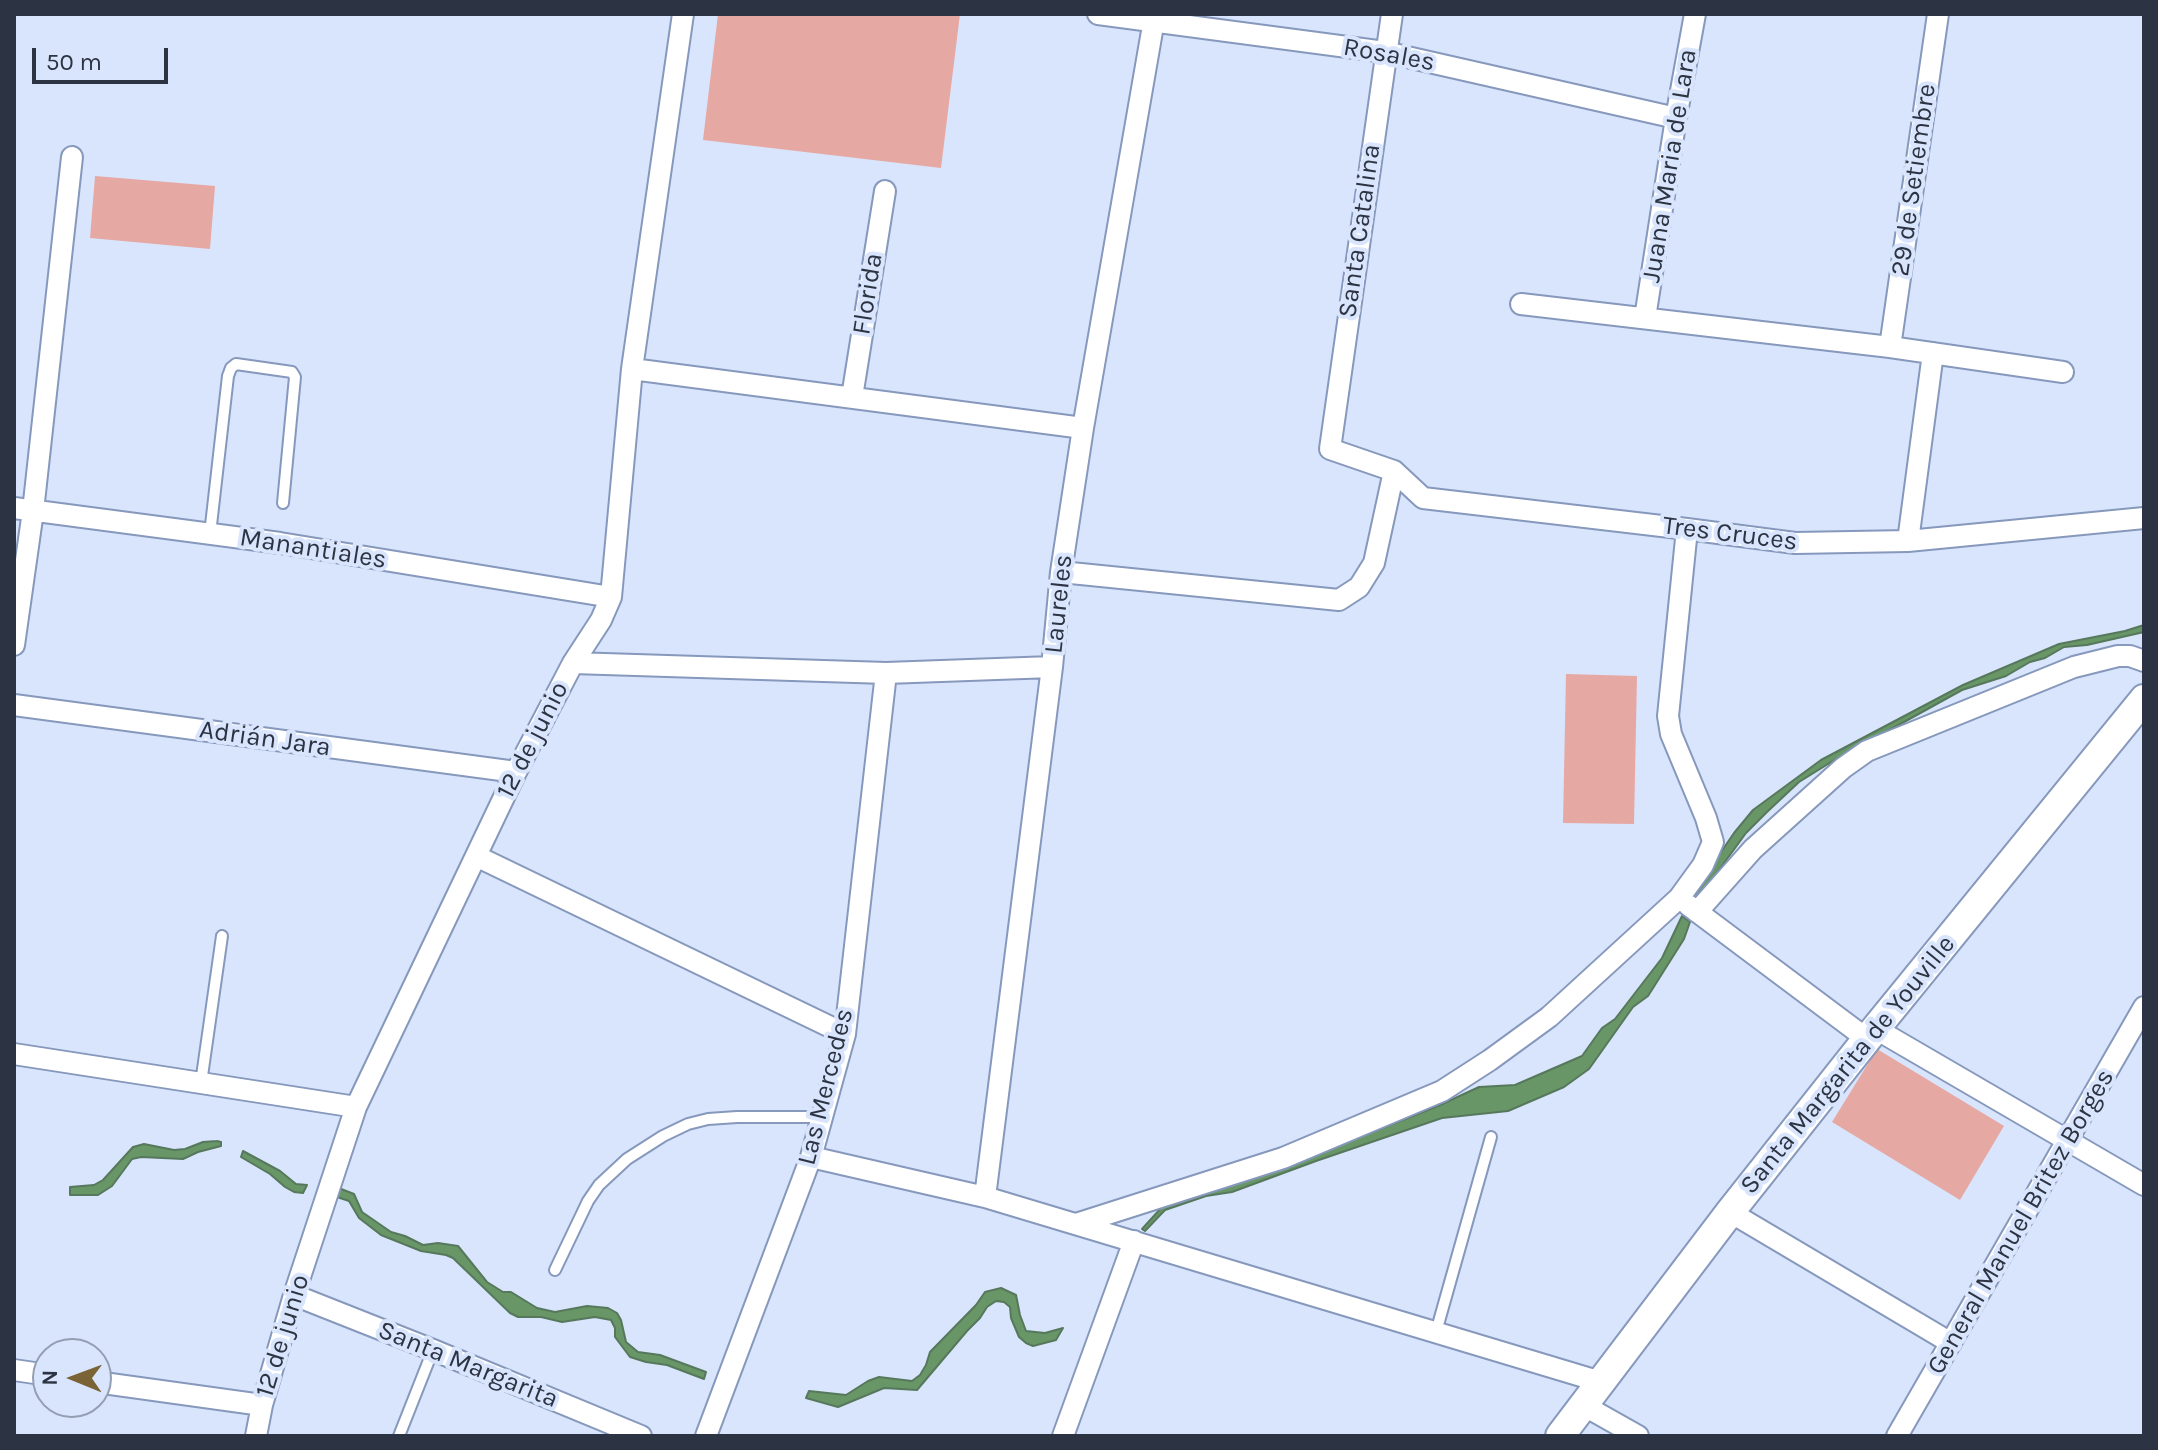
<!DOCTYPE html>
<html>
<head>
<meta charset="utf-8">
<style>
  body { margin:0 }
  #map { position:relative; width:2158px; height:1450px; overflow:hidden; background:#d9e5fc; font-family:Karla,sans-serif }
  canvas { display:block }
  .frame { position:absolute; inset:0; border:16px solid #2c3342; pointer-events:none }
  .north { position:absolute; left:32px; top:1338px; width:80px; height:80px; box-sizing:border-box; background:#d9e5fc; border:2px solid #949eb2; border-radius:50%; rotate:271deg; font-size:22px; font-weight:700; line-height:32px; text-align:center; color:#2c3342 }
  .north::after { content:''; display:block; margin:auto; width:28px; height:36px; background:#7a6334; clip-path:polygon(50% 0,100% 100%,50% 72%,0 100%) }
  .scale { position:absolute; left:32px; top:48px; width:136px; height:36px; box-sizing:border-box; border:4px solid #2c3342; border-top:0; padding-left:10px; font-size:24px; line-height:28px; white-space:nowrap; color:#2c3342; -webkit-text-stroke:6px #d9e5fc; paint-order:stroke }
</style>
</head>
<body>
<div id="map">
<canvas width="2158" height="1450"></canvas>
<div class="frame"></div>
<div class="north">N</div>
<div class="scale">50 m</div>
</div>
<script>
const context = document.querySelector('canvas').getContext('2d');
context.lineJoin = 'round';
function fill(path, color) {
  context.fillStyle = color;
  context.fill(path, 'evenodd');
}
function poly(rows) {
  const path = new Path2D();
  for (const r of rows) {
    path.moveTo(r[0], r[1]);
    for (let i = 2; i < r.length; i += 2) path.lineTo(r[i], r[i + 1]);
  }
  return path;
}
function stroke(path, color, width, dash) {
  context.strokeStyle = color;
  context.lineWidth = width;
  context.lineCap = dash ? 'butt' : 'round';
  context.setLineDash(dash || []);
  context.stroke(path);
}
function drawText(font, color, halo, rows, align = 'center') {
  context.font = font + ' Karla,sans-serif';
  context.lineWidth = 8;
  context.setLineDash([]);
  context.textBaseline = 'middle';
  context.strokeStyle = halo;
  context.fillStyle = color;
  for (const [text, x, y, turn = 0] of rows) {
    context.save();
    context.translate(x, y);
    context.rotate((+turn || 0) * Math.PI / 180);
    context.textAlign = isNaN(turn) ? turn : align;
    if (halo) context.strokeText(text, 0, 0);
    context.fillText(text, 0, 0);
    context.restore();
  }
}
fill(poly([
  [718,14,960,14,941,168,703,140],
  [95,176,215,186,210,249,90,238],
  [1566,674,1637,676,1634,824,1563,823],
  [1877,1049,2004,1126,1960,1200,1832,1122]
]), '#e6a8a3');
const water = poly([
  [2144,625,2144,632,2087,645,2064,647,2045,658,2030,662,2006,676,1962,690,1828,764,1799,782,1767,812,1746,833,1700,896,1693,893,1734,833,1753,810,1821,760,1963,685,2059,644,2125,631,2144,625],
  [1682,916,1690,922,1684,939,1648,996,1633,1007,1589,1069,1564,1087,1508,1111,1442,1118,1316,1161,1232,1192,1206,1196,1165,1210,1145,1231,1142,1229,1162,1207,1204,1192,1220,1189,1309,1157,1438,1106,1479,1087,1515,1085,1582,1056,1602,1028,1615,1019,1662,958,1682,916],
  [217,1141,221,1142,221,1146,198,1152,183,1159,141,1157,132,1159,112,1186,98,1195,70,1195,70,1187,94,1185,103,1180,133,1147,144,1144,174,1150,185,1149,203,1142,217,1141],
  [243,1151,280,1171,296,1184,307,1185,303,1193,294,1192,285,1187,270,1174,241,1157,243,1151],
  [336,1187,354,1194,362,1212,391,1232,405,1236,423,1245,438,1243,458,1246,487,1282,503,1292,511,1292,537,1308,555,1312,587,1306,608,1308,617,1313,621,1320,626,1342,638,1352,660,1355,706,1372,704,1379,667,1365,646,1362,630,1357,615,1337,615,1328,611,1320,595,1317,562,1322,541,1317,518,1317,510,1313,453,1258,446,1255,421,1251,381,1235,359,1218,349,1201,334,1196,336,1187],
  [1001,1288,1016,1295,1020,1315,1026,1331,1045,1333,1063,1328,1056,1340,1033,1346,1026,1343,1019,1337,1011,1318,1010,1307,1004,1302,996,1301,987,1307,980,1318,967,1331,917,1390,884,1388,838,1407,806,1398,809,1391,846,1395,868,1381,879,1377,912,1381,920,1375,926,1365,930,1352,976,1305,985,1292,1001,1288]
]);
fill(water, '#689667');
stroke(water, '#56785c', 2);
const service = poly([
  [210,534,228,376,231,368,236,364,292,372,295,377,283,503],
  [201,1083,222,936],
  [555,1270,588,1201,599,1185,627,1159,663,1136,688,1124,708,1119,737,1117,822,1117],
  [1436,1332,1491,1137],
  [399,1436,433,1350]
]);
const minor = poly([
  [1098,14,1385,52,1676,118],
  [1392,14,1330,449,1394,471,1423,498,1687,529,1795,543,1908,541,2144,518],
  [1521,304,1890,347,2063,372],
  [1645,318,1676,118,1695,14],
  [1890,347,1938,14],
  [632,369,1083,428],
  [852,397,885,191],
  [14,508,280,543,611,597],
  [1908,541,1933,353],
  [1061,572,1339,600,1359,587,1374,563,1394,471],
  [14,645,33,511,72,157],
  [573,663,886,673,1052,667],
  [14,705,516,772],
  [476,856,845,1034],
  [1688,905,1867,1039],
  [1697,912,1753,849,1843,768,1867,751,2074,667,2118,656,2130,656,2144,661],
  [1876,1029,2144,1185],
  [14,1054,356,1107],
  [811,1157,985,1197,1601,1382],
  [985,1197,1052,667,1061,572,1083,428,1155,14],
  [1730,1212,1951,1343],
  [1076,1224,1283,1158,1442,1091,1490,1060,1549,1017,1679,898,1703,865,1713,842,1706,818,1671,734,1668,716,1687,529],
  [294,1295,433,1350,641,1436],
  [14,1370,48,1375],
  [96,1382,262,1405],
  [1583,1405,1638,1436],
  [256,1436,262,1405,294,1295,356,1107,516,772,573,663,601,620,611,597,632,369,683,14],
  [706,1436,811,1157,845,1034,886,673],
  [1063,1436,1134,1241],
  [1897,1436,2144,1007]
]);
const secondary = poly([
  [1560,1436,1730,1212,1867,1039,2144,699]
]);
stroke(service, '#8698bc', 14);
stroke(minor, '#8698bc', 24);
stroke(secondary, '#8698bc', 32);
stroke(service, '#fff', 10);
stroke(minor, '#fff', 20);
stroke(secondary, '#fff', 28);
drawText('26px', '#2c3342', '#d9e5fc', [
  ["Rosales",1389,55,10],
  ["Juana Maria de Lara",1670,166,-81],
  ["29 de Setiembre",1914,180,-82],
  ["Santa Catalina",1360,231,-82],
  ["Florida",868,294,-81],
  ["Tres Cruces",1730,534,7],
  ["Manantiales",313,549,9],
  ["Laureles",1059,604,-84],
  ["Adrián Jara",265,739,8],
  ["12 de junio",533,740,-63],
  ["Santa Margarita de Youville",1848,1065,-51],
  ["Las Mercedes",826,1087,-76],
  ["General Manuel Britez Borges",2021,1222,-60],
  ["12 de junio",283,1336,-73],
  ["Santa Margarita",468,1365,22]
]);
</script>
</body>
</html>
